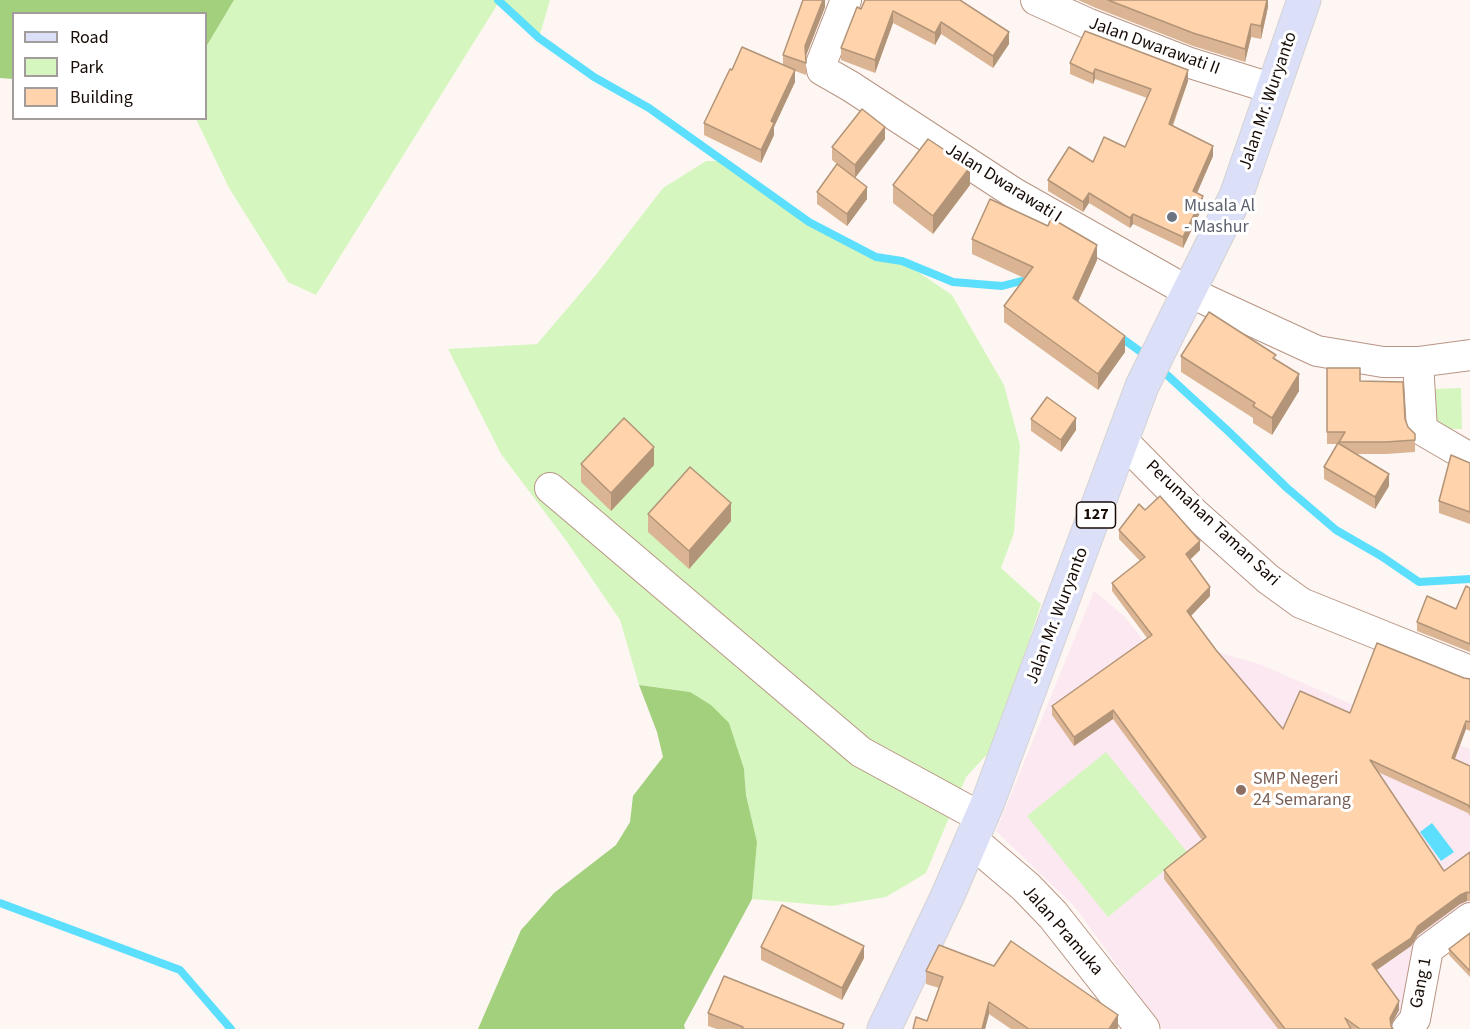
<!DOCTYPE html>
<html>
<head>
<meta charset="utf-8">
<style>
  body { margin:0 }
  #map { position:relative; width:1470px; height:1029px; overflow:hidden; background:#fef6f3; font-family:"Source Sans 3",sans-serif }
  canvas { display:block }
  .legend { position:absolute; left:12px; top:12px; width:195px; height:108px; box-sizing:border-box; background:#fff; border:2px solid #a29d9b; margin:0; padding:8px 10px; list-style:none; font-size:18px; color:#170b06 }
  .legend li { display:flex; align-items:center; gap:12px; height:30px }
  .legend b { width:30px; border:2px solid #a29d9b }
</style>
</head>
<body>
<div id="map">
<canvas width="1470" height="1029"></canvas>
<ul class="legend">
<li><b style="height:8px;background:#dbdff8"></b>Road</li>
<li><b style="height:16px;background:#d6f6bf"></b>Park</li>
<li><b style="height:16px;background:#ffd3ab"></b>Building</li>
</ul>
</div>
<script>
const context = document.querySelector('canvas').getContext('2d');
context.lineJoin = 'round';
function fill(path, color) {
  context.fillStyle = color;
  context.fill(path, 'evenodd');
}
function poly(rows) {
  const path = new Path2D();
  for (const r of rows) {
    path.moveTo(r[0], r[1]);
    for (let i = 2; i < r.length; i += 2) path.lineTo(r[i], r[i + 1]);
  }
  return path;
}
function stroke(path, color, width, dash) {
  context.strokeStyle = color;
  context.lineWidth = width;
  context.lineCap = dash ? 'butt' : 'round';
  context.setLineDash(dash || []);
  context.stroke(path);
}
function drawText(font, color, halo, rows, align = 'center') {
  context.font = font + ' "Source Sans 3",sans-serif';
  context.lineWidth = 6;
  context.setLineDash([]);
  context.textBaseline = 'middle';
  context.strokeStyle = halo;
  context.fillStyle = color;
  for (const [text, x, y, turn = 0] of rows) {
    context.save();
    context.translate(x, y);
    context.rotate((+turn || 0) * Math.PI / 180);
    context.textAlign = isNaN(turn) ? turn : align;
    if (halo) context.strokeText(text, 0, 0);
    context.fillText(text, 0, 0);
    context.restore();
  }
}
fill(poly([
  [1094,591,1124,616,1170,674,1214,651,1259,664,1388,720,1470,749,1470,911,1396,1029,1163,1029,1075,907,996,831]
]), '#fce8f0');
fill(poly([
  [234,0,550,0,539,38,499,2,316,295,288,282,229,188,196,119,206,118,206,47],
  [706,161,719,161,809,222,876,256,902,261,952,295,1004,385,1020,445,1014,533,1001,568,1041,604,995,746,966,777,926,873,886,897,832,906,752,899,757,842,746,795,744,769,690,692,639,685,620,620,565,539,501,454,448,349,537,344,595,276,663,188],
  [1461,388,1462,429,1434,429,1434,389],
  [1106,752,1187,852,1108,917,1027,816]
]), '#d6f6bf');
fill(poly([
  [0,0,234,0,206,47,206,14,14,14,13,79,0,78],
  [639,685,690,692,711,705,729,723,744,769,746,795,757,842,752,899,684,1025,685,1029,478,1029,521,930,554,893,616,845,630,822,633,796,663,757,657,732]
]), '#a2d07d');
fill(poly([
  [1432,823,1454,852,1441,861,1420,832]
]), '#5bdffc');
stroke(poly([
  [498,0,539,38,594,77,649,108,809,222,876,257,902,261,953,282,1002,286,1029,279,1032,280],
  [1116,334,1141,352],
  [1166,374,1228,431,1287,488,1336,530,1381,556,1419,582,1470,579],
  [0,903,180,970,231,1029]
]), '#5bdffc', 8);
const street = poly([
  [846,0,821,64,822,70,850,86,1014,193,1189,292,1317,351,1383,362,1418,362,1470,355],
  [1036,0,1089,24,1187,62,1274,89],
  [1418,362,1422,430,1470,458],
  [1123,441,1194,513,1268,579,1301,603,1470,671],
  [550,488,861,752,982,818],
  [1407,1029,1415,1019,1428,949,1470,918]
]);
const secondary = poly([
  [972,841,1026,887,1053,915,1143,1029]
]);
const primary = poly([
  [884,1029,948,895,988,802,1142,386,1236,196,1304,0]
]);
stroke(street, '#b89584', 32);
stroke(secondary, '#b89584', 35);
stroke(primary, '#d5d3d2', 35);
stroke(street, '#fff', 30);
stroke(secondary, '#fff', 33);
stroke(primary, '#dbdff8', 33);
fill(poly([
  [825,0,825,7,806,56,806,75,795,71,795,82,774,127,774,135,761,163,704,135,704,123,732,70,783,64,783,55],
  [960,0,1009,44,993,68,941,34,935,45,893,23,875,73,841,60,841,48,861,9],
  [1078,0,1268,0,1268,7,1261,39,1251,37,1245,62,1193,46,1096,8],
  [1070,63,1188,81,1173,126,1213,156,1197,193,1203,206,1183,248,1133,224,1130,228,1089,203,1083,212,1048,191,1048,180,1093,162,1125,147,1147,98,1095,79,1093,84,1070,74],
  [885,139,855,177,867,199,847,226,817,204,817,192,846,171,832,160,832,147],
  [893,185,970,185,933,234,893,203],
  [972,239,1097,260,1078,302,1125,352,1098,390,1004,322,1004,306,1024,278,972,254],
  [1181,356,1276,360,1299,391,1272,435,1253,423,1253,418,1181,372],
  [1327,368,1360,381,1405,419,1408,427,1415,434,1415,452,1386,454,1356,454,1389,486,1375,509,1324,479,1324,467,1338,444,1327,444],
  [1031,419,1076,430,1061,452,1031,431],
  [1469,463,1470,463,1470,524,1439,513,1439,501],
  [581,464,654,465,611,511,581,482],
  [1145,510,1200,550,1190,560,1210,596,1191,616,1216,650,1283,729,1350,713,1464,678,1470,679,1470,731,1466,729,1455,759,1470,766,1470,816,1468,813,1378,772,1444,871,1470,852,1470,901,1467,901,1460,904,1418,935,1411,946,1377,970,1399,1010,1391,1025,1393,1029,1278,1029,1164,879,1164,870,1202,840,1113,719,1074,746,1052,715,1052,706,1147,638,1112,591,1112,583,1140,561,1119,539,1119,530],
  [648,514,731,521,689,569,648,532],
  [1470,588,1470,652,1417,631,1417,622,1456,609],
  [1470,933,1470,977,1449,955,1449,949],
  [761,947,864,958,842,1000,761,960],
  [926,971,1118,1028,1117,1029,1011,1029,989,1014,985,1029,913,1029,927,1021,939,988,926,984],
  [708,1013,844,1029,717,1029,708,1026]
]), '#dbb593');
fill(poly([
  [823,0,825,0,825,7,805,58,805,46],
  [1267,0,1268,0,1268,7,1261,39,1261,26],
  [893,11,893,23,875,73,875,60],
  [941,22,941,34,935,45,935,33],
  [1251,24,1251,37,1245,62,1245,49],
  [1009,32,1009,44,993,68,993,56],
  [1095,69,1095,79,1093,84,1093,74],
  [795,70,795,82,774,127,774,135,761,163,761,150,771,121],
  [1188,70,1188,81,1169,134,1169,124],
  [885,127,885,139,855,178,855,165],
  [1213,146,1213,156,1193,202,1193,191],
  [970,167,970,185,933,234,933,216],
  [867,187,867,199,847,226,847,214],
  [1089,193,1089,203,1083,212,1083,202],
  [1203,196,1203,206,1183,248,1183,237],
  [1133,214,1133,224,1130,228,1130,218],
  [1097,245,1097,260,1073,313,1073,298],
  [1125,336,1125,352,1098,390,1098,374],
  [1299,374,1299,391,1272,435,1272,418],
  [1076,418,1076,430,1061,452,1061,440],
  [654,447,654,465,611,511,611,493],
  [1389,474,1389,486,1375,509,1375,497],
  [731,503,731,521,689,569,689,551],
  [1200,541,1200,550,1186,563,1186,554],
  [1210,587,1210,596,1187,620,1187,611],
  [1113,710,1113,719,1074,746,1074,737],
  [1466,721,1466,729,1452,766,1452,758],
  [1467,892,1467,901,1460,904,1418,935,1411,946,1372,973,1372,964,1418,926,1460,895],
  [864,946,864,958,842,1000,842,988],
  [1399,1001,1399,1010,1390,1027,1390,1018],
  [989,1002,989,1014,985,1029,982,1029],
  [1118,1015,1118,1028,1117,1029,1109,1029]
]), '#b29478');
const building = poly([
  [803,0,823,0,805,46,806,63,783,55,803,0],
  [865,0,960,0,1009,32,993,56,941,22,935,33,893,11,875,60,841,48,857,7,861,9,865,0],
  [1108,0,1267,0,1261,26,1251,24,1245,49,1193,33,1108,0],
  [1085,31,1188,70,1169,124,1213,146,1193,191,1203,196,1183,237,1133,214,1130,218,1089,193,1083,202,1048,180,1069,147,1093,162,1104,137,1125,147,1151,89,1095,69,1093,74,1070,63,1085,31],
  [742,47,795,70,771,121,774,123,761,150,704,123,730,69,732,70,742,47],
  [862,109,885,127,855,165,832,147,862,109],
  [928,139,970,167,933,216,893,185,928,139],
  [837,164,867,187,847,214,817,192,837,164],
  [990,199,1048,226,1051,218,1097,245,1073,298,1125,336,1098,374,1004,306,1033,267,972,239,990,199],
  [1209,312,1276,355,1273,358,1299,374,1272,418,1253,406,1255,403,1181,356,1209,312],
  [1327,368,1360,368,1360,381,1403,382,1405,419,1408,427,1415,434,1415,440,1386,442,1339,442,1345,432,1327,432,1327,368],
  [1047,397,1076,418,1061,440,1031,419,1047,397],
  [624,418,654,447,611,493,581,464,624,418],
  [1338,443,1389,474,1375,497,1324,467,1338,443],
  [1451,455,1470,463,1470,512,1439,501,1451,455],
  [690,467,731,503,689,551,648,514,690,467],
  [1160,496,1200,541,1186,554,1210,587,1187,611,1216,650,1283,729,1300,691,1350,713,1377,643,1464,678,1470,679,1470,722,1466,721,1452,758,1470,766,1470,808,1468,805,1370,760,1444,871,1470,852,1470,893,1467,892,1460,895,1418,926,1411,938,1372,964,1399,1001,1390,1018,1391,1026,1393,1029,1360,1029,1345,1018,1351,1029,1285,1029,1164,870,1206,837,1113,710,1074,737,1052,706,1152,635,1112,583,1145,557,1119,530,1139,504,1145,510,1160,496],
  [1466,586,1470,588,1470,644,1417,622,1427,596,1456,609,1466,586],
  [782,905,864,946,842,988,761,947,782,905],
  [1470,933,1470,971,1449,949,1470,933],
  [1011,941,1118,1015,1109,1029,1029,1029,989,1002,982,1029,913,1029,916,1017,927,1021,943,977,926,971,939,945,994,966,1011,941],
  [724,976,844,1024,842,1029,742,1029,743,1027,708,1013,724,976]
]);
fill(building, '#ffd3ab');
stroke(building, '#b29478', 1.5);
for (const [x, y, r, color] of [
  [1172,217,6,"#6b7280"],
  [1241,790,6,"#8d6e63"]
]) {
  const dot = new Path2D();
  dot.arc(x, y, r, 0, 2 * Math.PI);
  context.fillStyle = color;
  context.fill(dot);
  stroke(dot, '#fff', 2);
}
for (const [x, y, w] of [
  [1096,515,39]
]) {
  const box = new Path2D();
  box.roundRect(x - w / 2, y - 13, w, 26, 4.5);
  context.fillStyle = '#fff';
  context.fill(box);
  stroke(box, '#170b06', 1.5);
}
drawText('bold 16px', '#170b06', null, [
  ["127",1096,515]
]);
drawText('18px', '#170b06', '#fff', [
  ["Jalan Dwarawati II",1154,47,20],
  ["Jalan Mr. Wuryanto",1269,101,-71],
  ["Jalan Dwarawati I",1003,184,32],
  ["Perumahan Taman Sari",1212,524,43],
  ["Jalan Mr. Wuryanto",1058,616,-69],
  ["Jalan Pramuka",1062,931,49],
  ["Gang 1",1422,983,-79]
]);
drawText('18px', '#5b616d', '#fff', [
  ["Musala Al",1184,207],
  ["- Mashur",1184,228]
], 'left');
drawText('18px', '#785e54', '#fff', [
  ["SMP Negeri",1253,780],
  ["24 Semarang",1253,801]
], 'left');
</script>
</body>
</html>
